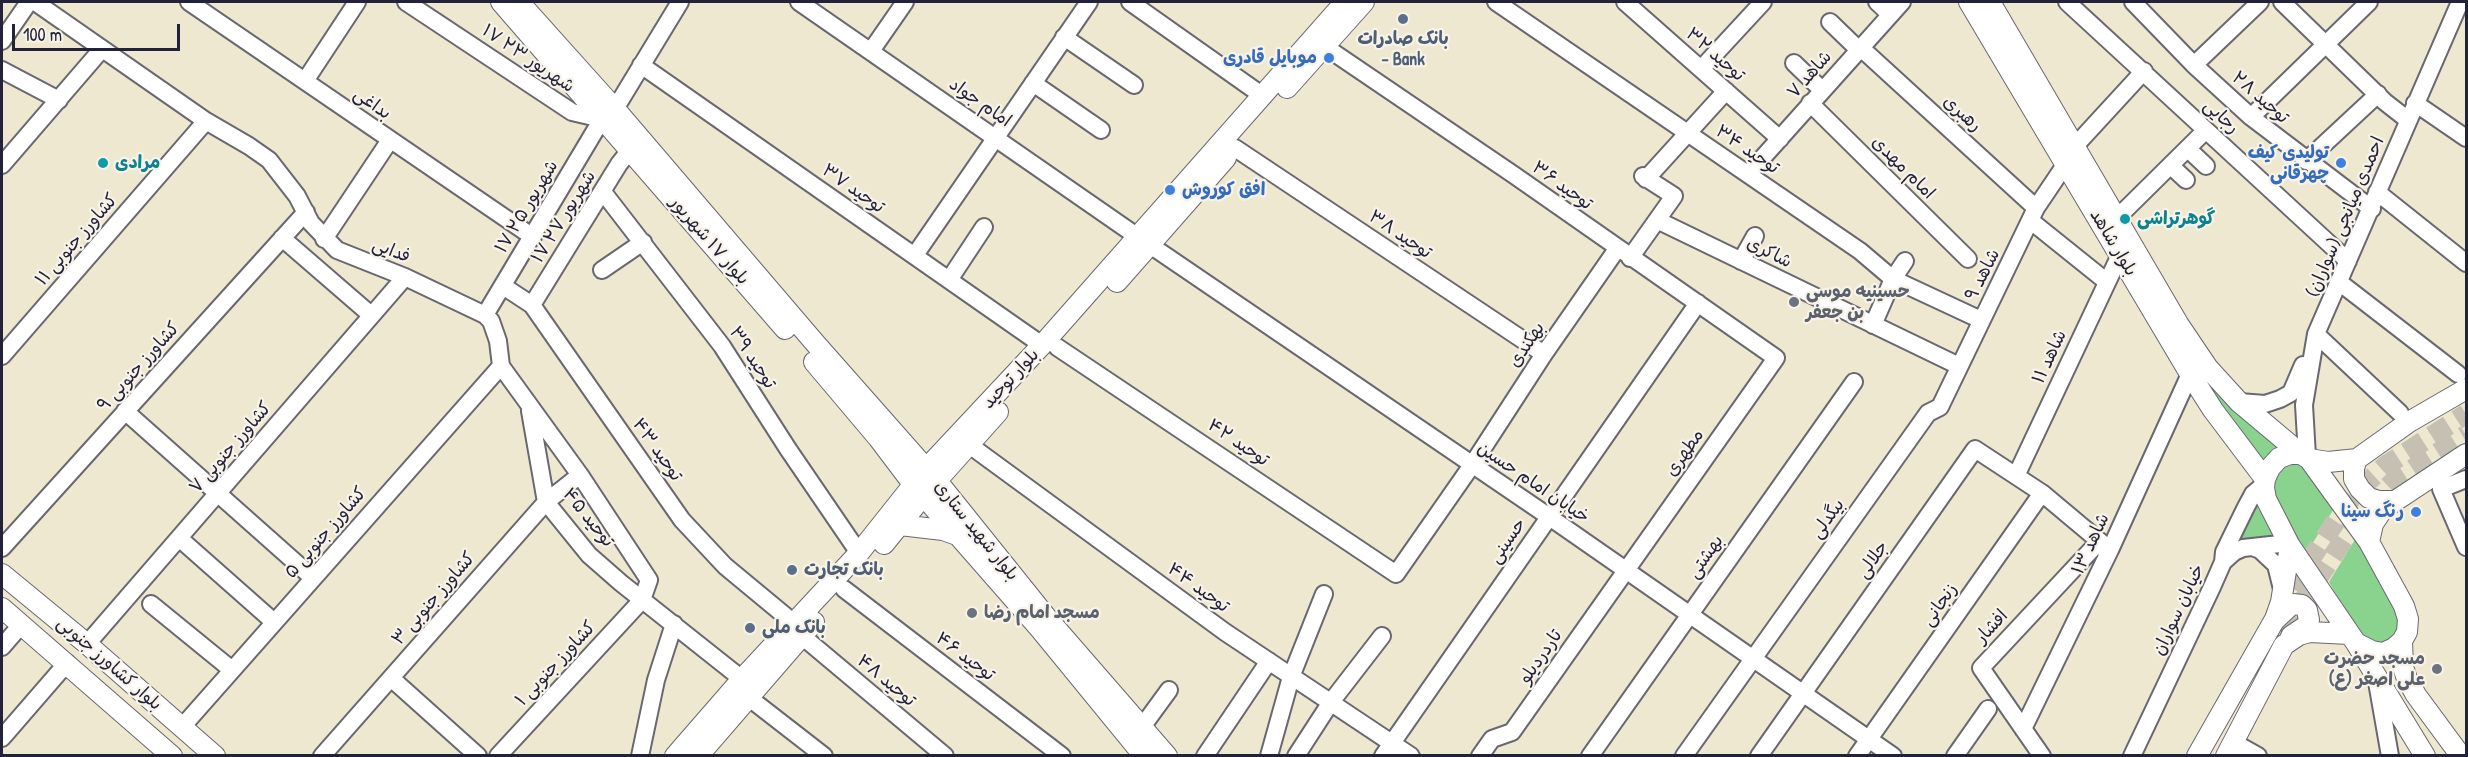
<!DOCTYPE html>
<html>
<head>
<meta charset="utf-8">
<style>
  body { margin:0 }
  #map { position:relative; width:2468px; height:757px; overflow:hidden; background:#eee8d0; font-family:"Patrick Hand",sans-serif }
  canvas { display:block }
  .frame { position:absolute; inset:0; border:3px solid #22223b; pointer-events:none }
  .scale { position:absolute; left:12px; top:24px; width:168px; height:27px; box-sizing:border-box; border:3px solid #22223b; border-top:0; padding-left:8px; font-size:18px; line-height:21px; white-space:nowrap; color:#22223b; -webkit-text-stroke:4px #f7f3e8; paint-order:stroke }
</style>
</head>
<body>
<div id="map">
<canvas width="2468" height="757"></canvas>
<div class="frame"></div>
<div class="scale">100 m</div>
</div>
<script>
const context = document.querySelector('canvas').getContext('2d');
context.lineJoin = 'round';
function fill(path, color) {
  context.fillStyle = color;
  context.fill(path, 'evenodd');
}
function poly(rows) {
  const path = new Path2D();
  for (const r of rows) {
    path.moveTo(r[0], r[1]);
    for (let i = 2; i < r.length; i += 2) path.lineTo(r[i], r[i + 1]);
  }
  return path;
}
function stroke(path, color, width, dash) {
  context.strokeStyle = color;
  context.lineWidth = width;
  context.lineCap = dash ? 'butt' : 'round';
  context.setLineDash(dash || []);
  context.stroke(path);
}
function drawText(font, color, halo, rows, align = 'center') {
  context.font = font + ' "Patrick Hand","Playpen Sans Arabic",sans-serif';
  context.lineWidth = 4.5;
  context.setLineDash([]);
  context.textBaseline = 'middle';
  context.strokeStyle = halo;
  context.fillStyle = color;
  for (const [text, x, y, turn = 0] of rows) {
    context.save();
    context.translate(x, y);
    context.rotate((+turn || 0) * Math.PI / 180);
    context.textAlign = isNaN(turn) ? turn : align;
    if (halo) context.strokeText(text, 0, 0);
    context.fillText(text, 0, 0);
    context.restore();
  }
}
fill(poly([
  [2190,362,2286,444,2269,455,2259,467],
  [2301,462,2335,507,2306,554,2272,495,2273,476,2285,464],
  [2253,499,2276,539,2230,547],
  [2356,538,2400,617,2397,633,2384,643,2375,643,2359,636,2329,582]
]), '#89d38f');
stroke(poly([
  [2280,616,2310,560,2354,494,2385,466,2466,414],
  [2269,658,2291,619,2364,509,2395,480,2466,435]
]), '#c5c0b2', 20, [20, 10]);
const minor = poly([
  [35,2,206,121,249,146,269,160,297,196,311,223,337,250,405,277,485,315,491,321,498,341,501,366,580,475,649,580,642,600,498,756],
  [189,2,533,237],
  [406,2,572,112,602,119,485,315],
  [799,2,1138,237],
  [1130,2,1263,96],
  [1496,2,1860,251,1893,279,1981,320],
  [1625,2,1780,139],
  [1877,2,1890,14],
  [2067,2,2348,261],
  [2133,2,2194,65,2251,117,2372,209],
  [2282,2,2385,102,2408,120],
  [1830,22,1859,50],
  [1064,37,1134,85],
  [2,41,29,2],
  [1324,46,1514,175,1776,358,1512,732,1492,739,1480,756],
  [1861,48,2036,208],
  [871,51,905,2],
  [1794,63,1822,90],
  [641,65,1042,345],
  [2194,65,2260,2],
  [1701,69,1763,2],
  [2,70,59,100],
  [305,81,357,2],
  [1033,83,1101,130],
  [1810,103,1968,259],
  [2415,103,2466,138],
  [615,109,680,2],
  [2251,117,2369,2],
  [2075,146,2144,71],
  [1235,148,1544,354],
  [2188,149,2206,166],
  [2306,161,2378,94],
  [2,165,102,49],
  [2171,166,2186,180],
  [1748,174,1902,2],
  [1646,179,1726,91],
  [603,192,722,346,788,449,859,553],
  [2377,192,2466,263],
  [2117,218,2206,130],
  [1659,221,1959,366],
  [2031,221,2107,282],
  [282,238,371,315],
  [324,239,390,140],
  [1150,245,1548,516,1893,756],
  [915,255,1089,2],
  [1630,258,1674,196,1643,176],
  [1741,261,1755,236],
  [602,270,643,242],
  [949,280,984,227],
  [2339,282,2458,374],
  [503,286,532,305,682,520,725,566,795,624],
  [532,305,619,164,630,150],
  [1873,325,1893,279,1905,261],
  [2316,334,2400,413],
  [1057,347,1396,574,1472,465,1544,354,1617,249],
  [2,356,206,121],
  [2239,402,2265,404,2280,399,2291,393,2303,365],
  [125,411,313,578],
  [530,411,546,502,589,555,621,583,742,679],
  [968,444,1225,632,1411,756],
  [2307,456,2304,405,2316,334,2460,2],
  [2016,476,2120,255],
  [2466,479,2441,489,2466,547],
  [179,538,274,622],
  [2252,547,2260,550,2276,565,2282,589],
  [2,548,306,212],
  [2223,562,2234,552,2243,548,2289,543],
  [844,589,1062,756],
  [151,604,232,670],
  [802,636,945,756],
  [87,644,405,277],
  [2,647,21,625],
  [391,678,478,756],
  [2377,682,2390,756],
  [748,697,824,756],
  [182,727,501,366],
  [1142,727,1169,690],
  [2023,729,2110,550,2190,374],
  [2,738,67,663],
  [2233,742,2258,756],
  [322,756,546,502,580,475],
  [640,756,656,680,674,624],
  [1205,756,1269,661],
  [1269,756,1291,677,1324,594],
  [1296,756,1331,702,1382,636],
  [1383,756,1698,303],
  [1590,756,1854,382],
  [1684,756,1928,413,1940,407,2036,208,2065,165],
  [1759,756,1975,449,2042,493,2110,550],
  [1857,756,2042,493],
  [1955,756,1988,709],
  [2042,756,1981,668,2093,548,2099,546,2110,550],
  [2132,756,2212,587,2223,562,2224,552,2246,507,2253,494,2265,484]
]);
const major = poly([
  [501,2,785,329],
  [519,2,615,109,815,343,937,481,1047,618,1167,756],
  [1969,2,2190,374,2213,410,2265,479],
  [1990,2,2179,325,2208,368,2239,402,2301,454],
  [1287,88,1364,2],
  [1117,282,1226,158],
  [814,362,879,439,913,484,1040,629,1144,756],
  [2290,454,2301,454,2309,459,2369,542,2404,606,2408,619,2407,632,2402,641,2394,648,2383,653,2372,651,2356,643,2290,546,2266,499,2264,488,2265,479,2270,468,2279,458,2290,454],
  [2309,459,2328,462,2357,459,2409,422,2466,389],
  [2357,459,2354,468,2354,479,2360,489,2369,498,2379,501,2393,501],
  [900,525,943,530,957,535],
  [2369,542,2373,524,2383,509,2466,454],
  [884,544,923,496,998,412],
  [2,574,87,644,215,756],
  [2,608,172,756],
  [2276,619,2292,604,2302,605,2307,610,2309,620,2306,626,2291,636],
  [2402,641,2403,667,2407,679,2416,695,2461,756],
  [2356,643,2425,756],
  [675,756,742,679,859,553,925,470,1042,345,1345,2],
  [698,756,814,622],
  [2197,756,2275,619,2281,602,2290,546],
  [2226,756,2284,645,2299,635,2310,632,2349,634]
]);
stroke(minor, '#69676f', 20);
stroke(major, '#69676f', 22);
stroke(minor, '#fff', 16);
stroke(major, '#fff', 20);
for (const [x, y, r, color] of [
  [1403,19,6,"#5c6f8a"],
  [1329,58,6,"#3f7fe0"],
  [103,163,6,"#0f9aa8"],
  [2341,163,6,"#3f7fe0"],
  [1170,190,6,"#3f7fe0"],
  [2125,219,6,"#0f9aa8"],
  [1794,302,6,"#6b7280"],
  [2416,512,6,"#3f7fe0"],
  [792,570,6,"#5c6f8a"],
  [972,613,6,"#6b7280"],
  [750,628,6,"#5c6f8a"],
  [2437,669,6,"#6b7280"]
]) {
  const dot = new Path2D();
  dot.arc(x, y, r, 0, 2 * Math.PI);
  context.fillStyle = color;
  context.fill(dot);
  stroke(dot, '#f7f3e8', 2);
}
drawText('bold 18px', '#4e5e75', '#f7f3e8', [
  ["بانک صادرات",1403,39,"center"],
  ["- Bank",1403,60,"center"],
  ["بانک تجارت",804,570],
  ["بانک ملی",762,628]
], 'left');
drawText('18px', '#22223b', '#f7f3e8', [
  ["توحید ۳۲",1715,55,41],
  ["۱۷ شهریور ۲۳",528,59,34],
  ["شاهد ۷",1810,75,-48],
  ["توحید ۲۸",2260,98,41],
  ["امام جواد",980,103,35],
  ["بداغی",372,104,35],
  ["رهبری",1962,114,42],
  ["رجایی",2221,117,43],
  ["توحید ۳۴",1747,150,34],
  ["امام مهدی",1903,168,45],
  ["توحید ۳۶",1562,186,36],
  ["توحید ۳۷",853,189,35],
  ["۱۷ شهریور ۲۵",527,207,-59],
  ["۱۷ شهریور ۲۷",564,217,-58],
  ["احمدی میانجی (سواران)",2346,217,-67],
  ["توحید ۳۸",1400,235,34],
  ["کشاورز جنوبی ۱۱",77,240,-49],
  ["بلوار ۱۷ شهریور",709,241,49],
  ["بلوار شاهد",2113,243,59],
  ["فدایی",391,251,21],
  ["شاکری",1769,253,26],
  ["شاهد ۹",1983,275,-63],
  ["بهکندی",1527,345,-56],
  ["شاهد ۱۱",2050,357,-65],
  ["توحید ۳۹",752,358,57],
  ["کشاورز جنوبی ۹",139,367,-48],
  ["بلوار توحید",1011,379,-47],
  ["توحید ۴۲",1238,443,34],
  ["کشاورز جنوبی ۷",231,448,-49],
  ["توحید ۴۳",657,450,55],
  ["مطهری",1685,453,-55],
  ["خیابان امام حسین",1533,483,34],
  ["توحید ۴۵",588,518,51],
  ["بیگدلی",1828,519,-54],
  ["بلوار شهید ستاری",976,531,51],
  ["کشاورز جنوبی ۵",326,533,-49],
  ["حسینی",1508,541,-55],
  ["شاهد ۱۳",2091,544,-65],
  ["بهشتی",1706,557,-55],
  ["جلالی",1873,560,-55],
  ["توحید ۴۴",1198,588,36],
  ["کشاورز جنوبی ۳",434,599,-49],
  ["زنجانی",1940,605,-55],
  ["خیابان سواران",2179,610,-65],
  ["افشار",1992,627,-47],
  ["توحید ۴۶",965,657,37],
  ["تاردردیلو",1541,657,-55],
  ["بلوار کشاورز جنوبی",109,664,41],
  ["کشاورز جنوبی ۱",556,664,-47],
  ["توحید ۴۸",886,681,40]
]);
drawText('bold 18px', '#366cbe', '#f7f3e8', [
  ["موبایل قادری",1317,58],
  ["تولیدی کیف",2329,153],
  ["چهرقانی",2329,174],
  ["افق کوروش",1182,190,"left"],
  ["رنگ سینا",2404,512]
], 'right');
drawText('bold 18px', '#0d838f', '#f7f3e8', [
  ["مرادی",115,163],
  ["گوهرتراشی",2137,219]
], 'left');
drawText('bold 18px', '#5b616d', '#f7f3e8', [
  ["حسینیه موسی",1806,292],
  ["بن جعفر",1806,313],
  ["مسجد امام رضا",984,613],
  ["مسجد حضرت",2425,659,"right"],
  ["علی اصغر (ع)",2425,680,"right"]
], 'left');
</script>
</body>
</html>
